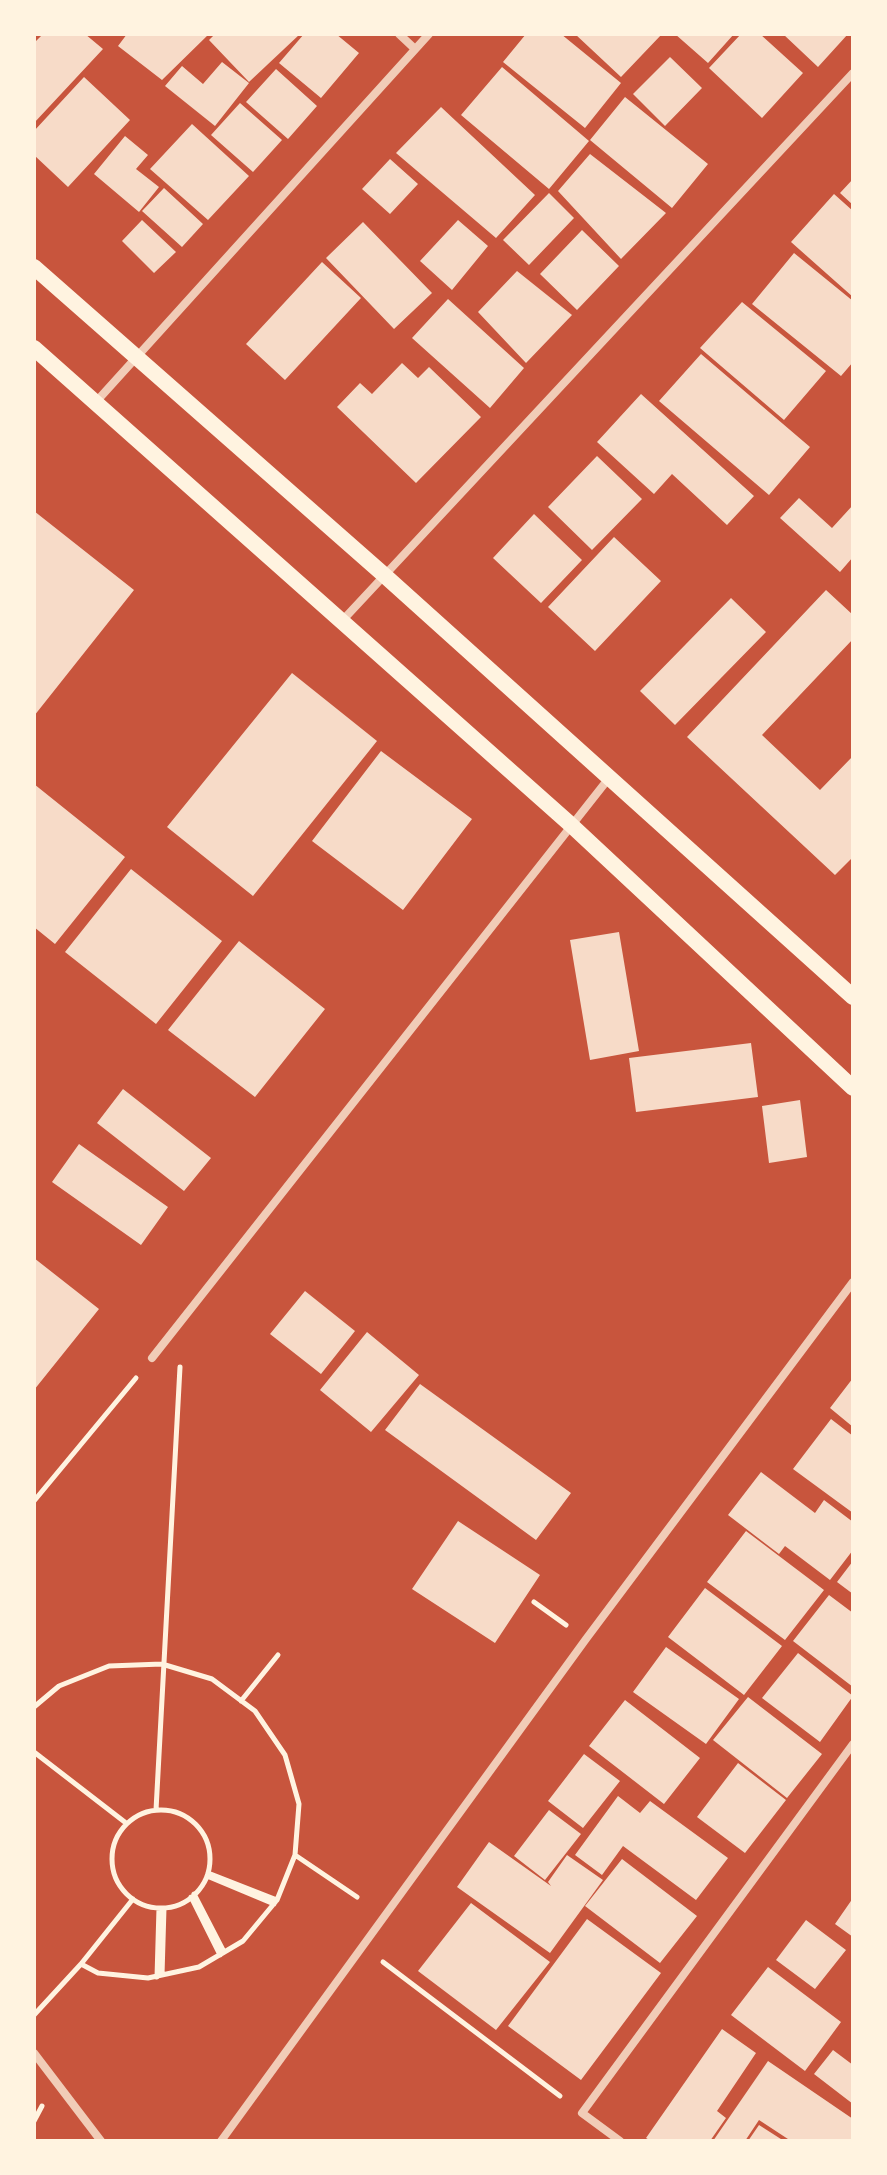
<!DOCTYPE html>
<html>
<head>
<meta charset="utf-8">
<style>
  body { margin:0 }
  #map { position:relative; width:887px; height:2175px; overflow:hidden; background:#c8553d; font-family:"Public Sans",sans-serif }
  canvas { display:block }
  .frame { position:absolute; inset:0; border:36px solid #fff3e0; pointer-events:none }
</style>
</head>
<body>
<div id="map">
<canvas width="887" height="2175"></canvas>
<div class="frame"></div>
</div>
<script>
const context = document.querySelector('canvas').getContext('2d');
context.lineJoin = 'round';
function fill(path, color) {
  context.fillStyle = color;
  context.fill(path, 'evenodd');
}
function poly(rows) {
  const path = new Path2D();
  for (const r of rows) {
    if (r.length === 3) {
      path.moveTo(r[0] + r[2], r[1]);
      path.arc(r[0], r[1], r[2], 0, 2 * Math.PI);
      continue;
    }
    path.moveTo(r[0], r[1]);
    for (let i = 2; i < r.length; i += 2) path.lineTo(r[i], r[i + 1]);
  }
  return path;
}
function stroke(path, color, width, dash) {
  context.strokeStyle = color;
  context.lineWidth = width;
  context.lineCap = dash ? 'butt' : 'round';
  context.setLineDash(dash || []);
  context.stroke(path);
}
fill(poly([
  [43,34,85,34,103,49,34,123,34,43],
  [127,34,209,34,162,80,118,46],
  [215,34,300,34,249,82,209,40],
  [304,34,336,34,359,53,321,98,279,63],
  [526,34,561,34,621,83,585,128,503,62],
  [575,34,662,34,621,77],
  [675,34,734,34,708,63],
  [741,34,760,34,803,73,762,118,709,68],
  [783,34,848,34,818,67],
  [670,57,702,88,665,126,633,94],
  [222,62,249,83,215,126,165,86,182,66,203,84],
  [502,67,589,141,549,189,461,115],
  [276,69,317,106,288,139,246,102],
  [84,77,130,120,68,187,34,155,34,131],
  [625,97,708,164,672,208,590,140],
  [240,103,282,140,253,172,211,135],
  [441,107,535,195,496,238,396,153],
  [192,124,249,176,208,220,150,169],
  [125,136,148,155,136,169,159,187,139,212,94,174],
  [590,154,666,213,621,259,558,191],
  [390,159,418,184,390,214,362,189],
  [853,179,853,205,840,193],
  [164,188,203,224,182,247,142,211],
  [549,193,574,218,529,265,503,240],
  [834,194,853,211,853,297,791,242],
  [142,220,176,252,154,273,122,241],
  [458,220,488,246,452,290,420,261],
  [363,222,432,293,394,329,326,258],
  [582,230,619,266,577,310,540,274],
  [794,253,853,301,853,362,841,376,752,304],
  [322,262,361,298,285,380,246,344],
  [517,271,572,315,526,363,478,312],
  [448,299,524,368,490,408,412,338],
  [742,302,826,371,784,420,700,348],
  [701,354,810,447,769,495,659,401],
  [402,363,418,378,429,367,481,417,416,483,337,407,360,383,372,394],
  [641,394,754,496,727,525,672,474,654,494,597,442],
  [597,456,642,499,592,550,548,507],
  [799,498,832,528,853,505,853,557,840,572,780,518],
  [34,511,134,590,34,716],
  [534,514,582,560,541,603,493,558],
  [614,537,661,581,595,651,548,607],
  [826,590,853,615,853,639,762,735,820,790,853,756,853,857,835,875,687,737],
  [731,598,766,632,675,725,640,691],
  [292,673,377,741,253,896,167,827],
  [381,751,472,819,403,910,312,841],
  [34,784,125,857,55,944,34,927],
  [131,869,222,941,156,1024,65,952],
  [619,932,639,1051,590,1060,570,940],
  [239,941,325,1009,255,1097,168,1030],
  [751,1043,758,1097,636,1112,629,1058],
  [123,1089,211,1158,184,1191,97,1123],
  [800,1100,807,1157,769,1163,762,1106],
  [79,1144,168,1207,141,1245,52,1182],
  [34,1258,99,1309,34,1390],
  [305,1291,355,1331,321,1374,270,1334],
  [367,1332,419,1375,371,1432,320,1390],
  [853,1378,853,1427,830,1408],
  [420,1384,571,1493,536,1540,385,1430],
  [831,1419,853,1436,853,1513,793,1469],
  [761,1472,815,1513,824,1500,853,1522,853,1550,830,1580,785,1546,779,1554,728,1515],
  [458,1521,540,1575,495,1643,412,1589],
  [746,1531,824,1590,785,1640,707,1582],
  [853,1561,853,1594,837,1582],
  [705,1588,782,1646,744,1695,668,1637],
  [829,1595,853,1613,853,1687,793,1641],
  [666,1647,739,1699,706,1744,633,1692],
  [798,1653,853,1696,820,1742,762,1698],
  [748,1697,822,1754,787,1798,713,1740],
  [625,1700,700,1758,664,1804,589,1746],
  [584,1754,620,1781,583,1828,548,1801],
  [738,1763,786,1800,745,1853,697,1817],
  [618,1796,640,1813,650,1801,728,1858,696,1900,623,1846,602,1875,575,1855],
  [549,1810,581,1834,545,1880,514,1856],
  [489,1842,551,1886,548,1882,567,1855,603,1880,550,1953,457,1887],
  [622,1859,697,1916,660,1963,585,1906],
  [853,1898,853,1937,835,1924],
  [471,1903,550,1962,496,2030,418,1971],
  [587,1919,661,1973,581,2080,508,2026],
  [806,1920,846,1950,815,1989,776,1960],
  [768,1967,841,2022,805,2071,731,2015],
  [722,2029,756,2053,717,2111,726,2118,710,2141,651,2141,646,2138],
  [833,2050,853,2065,853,2104,814,2074],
  [768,2061,853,2119,853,2141,791,2141,759,2120,745,2141,713,2141],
  [759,2125,784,2141,748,2141]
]), '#f7dbc8');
stroke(poly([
  [34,1501,136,1378],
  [534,1602,566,1625],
  [241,1701,278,1655],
  [34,1707,59,1686,109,1666,162,1664,212,1679,255,1711,285,1755,299,1804,295,1855,277,1900,243,1941,199,1967,148,1978,98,1973,81,1964,34,2015],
  [34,1752,126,1823],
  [161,1859,49],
  [156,1810,180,1367],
  [295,1855,357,1897],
  [208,1873,277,1900],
  [207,1876,274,1904],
  [194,1894,224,1952],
  [191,1897,220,1955],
  [383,1962,560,2096],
  [81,1964,133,1899],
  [162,1975,164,1908],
  [157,1977,159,1908],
  [34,2121,42,2106]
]), '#fff3e0', 5);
stroke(poly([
  [399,34,415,49],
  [95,403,429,34],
  [341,622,853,73],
  [152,1358,609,778],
  [34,2053,101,2141],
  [221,2141,586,1639,853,1282],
  [620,2141,582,2113,853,1744]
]), '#f1ccb7', 8);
stroke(poly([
  [34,267,383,574,853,997],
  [34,348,570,824,853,1088]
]), '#fff3e0', 16);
</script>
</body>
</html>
